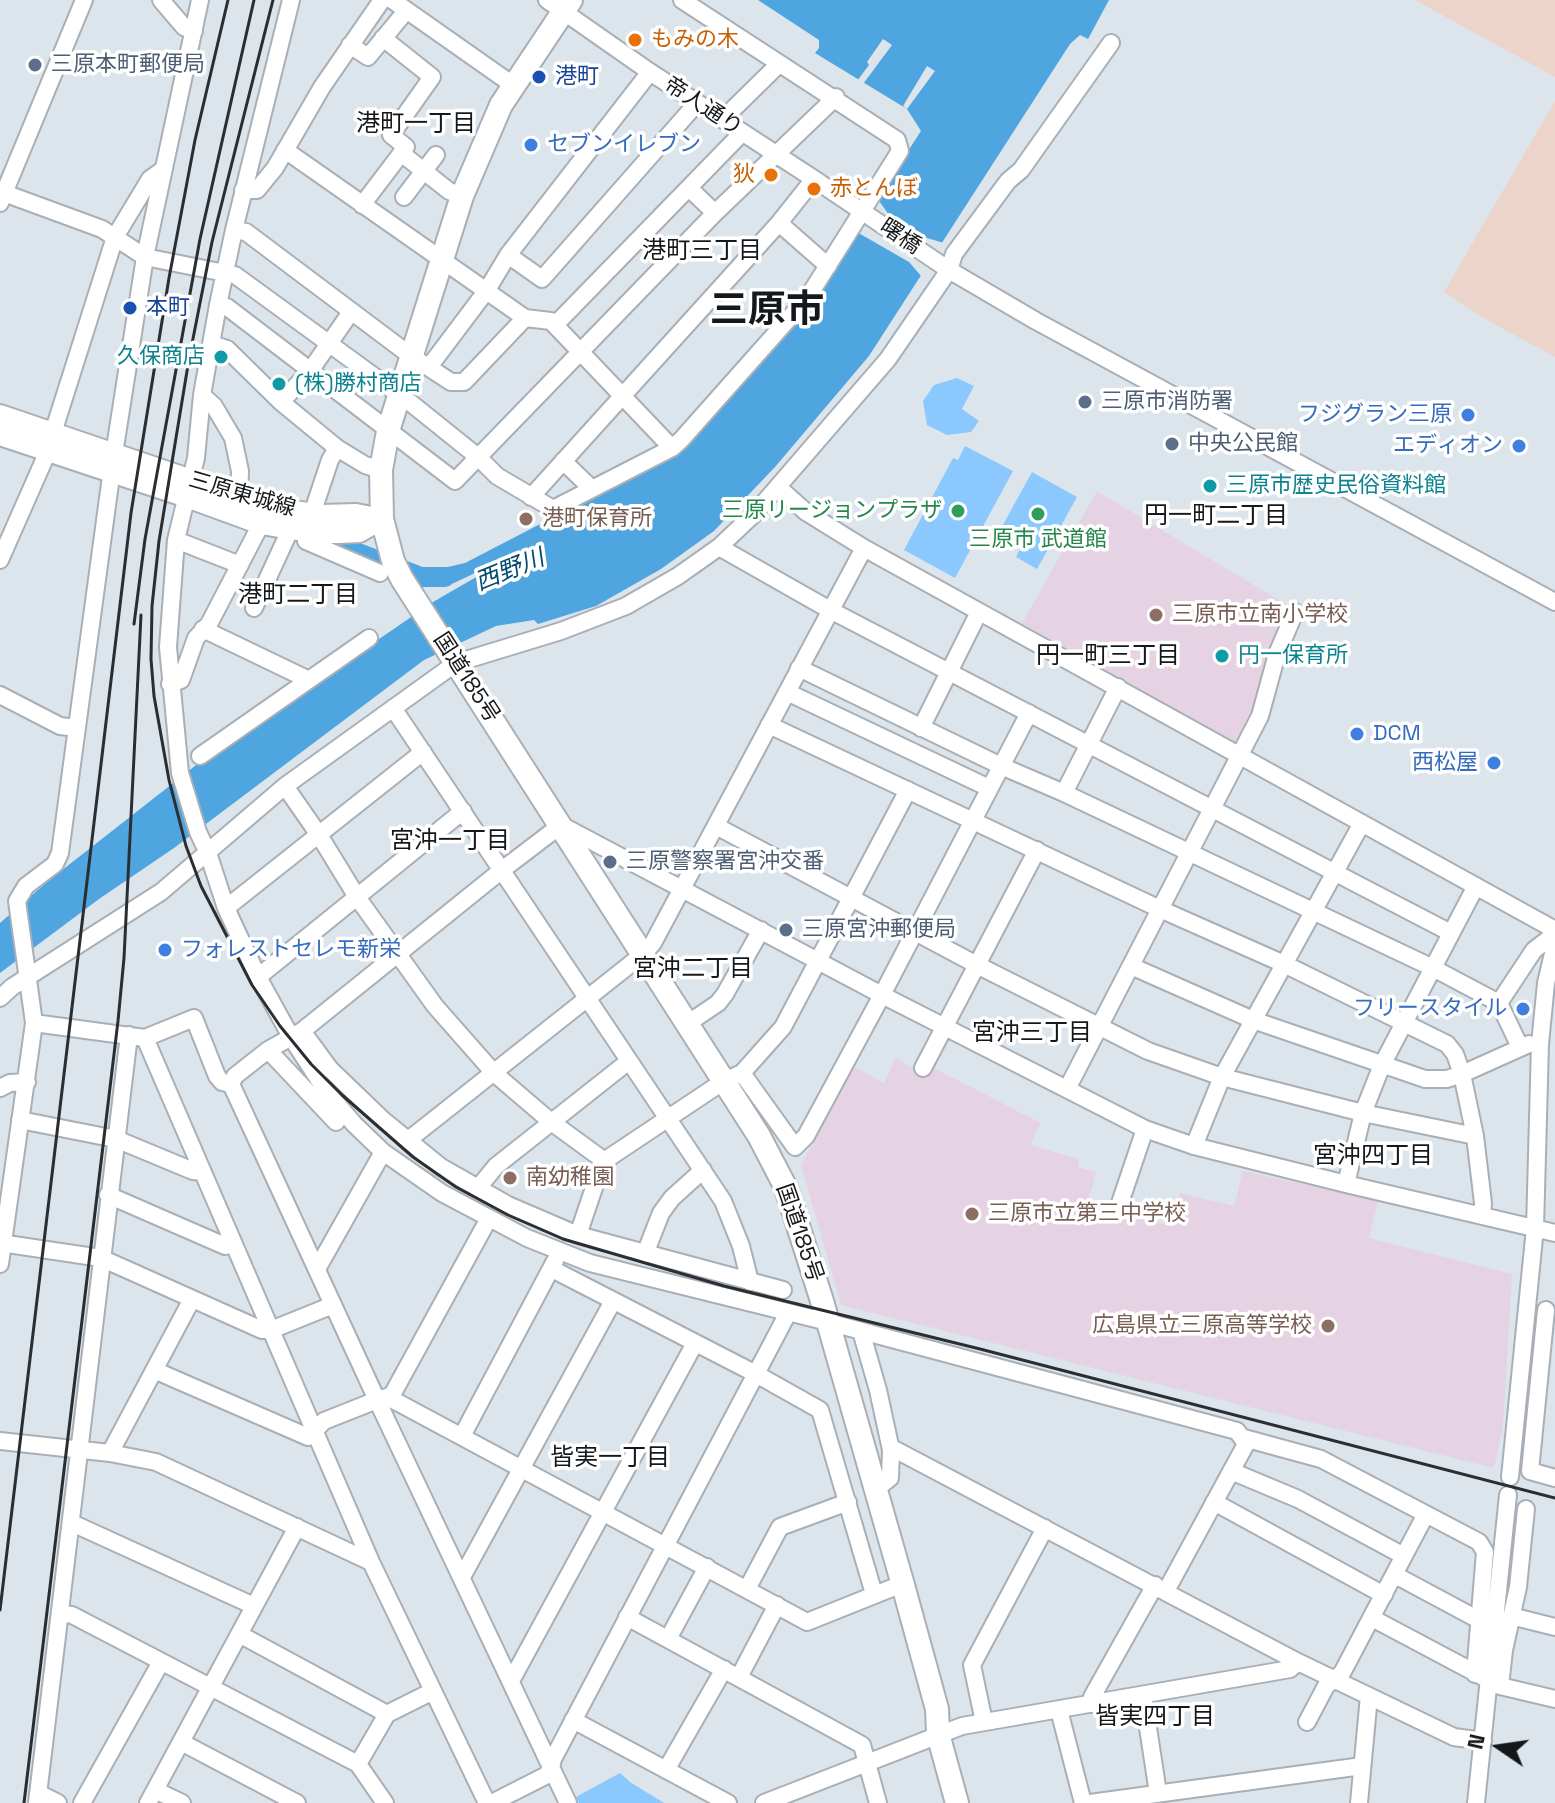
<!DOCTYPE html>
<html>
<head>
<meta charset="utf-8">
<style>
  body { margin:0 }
  #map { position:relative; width:1555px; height:1803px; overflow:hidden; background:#dde5ec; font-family:"Space Grotesk",sans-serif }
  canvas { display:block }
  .north { position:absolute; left:1459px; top:1707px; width:80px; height:80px; -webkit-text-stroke:6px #fff; paint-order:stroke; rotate:283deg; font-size:22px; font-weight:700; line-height:32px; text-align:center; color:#15181a }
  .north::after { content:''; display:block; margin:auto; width:28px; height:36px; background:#15181a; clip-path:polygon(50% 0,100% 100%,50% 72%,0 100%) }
</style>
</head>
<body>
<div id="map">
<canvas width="1555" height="1803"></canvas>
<div class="north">N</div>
</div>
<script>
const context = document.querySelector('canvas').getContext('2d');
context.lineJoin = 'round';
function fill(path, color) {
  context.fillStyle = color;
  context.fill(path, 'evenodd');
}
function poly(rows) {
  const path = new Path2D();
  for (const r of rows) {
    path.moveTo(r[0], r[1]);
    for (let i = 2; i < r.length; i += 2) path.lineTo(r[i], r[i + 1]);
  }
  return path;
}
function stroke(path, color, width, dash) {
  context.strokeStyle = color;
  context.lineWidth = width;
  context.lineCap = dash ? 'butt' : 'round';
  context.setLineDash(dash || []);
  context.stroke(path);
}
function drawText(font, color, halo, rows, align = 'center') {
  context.font = font + ' "Space Grotesk","Noto Sans JP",sans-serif';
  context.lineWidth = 7;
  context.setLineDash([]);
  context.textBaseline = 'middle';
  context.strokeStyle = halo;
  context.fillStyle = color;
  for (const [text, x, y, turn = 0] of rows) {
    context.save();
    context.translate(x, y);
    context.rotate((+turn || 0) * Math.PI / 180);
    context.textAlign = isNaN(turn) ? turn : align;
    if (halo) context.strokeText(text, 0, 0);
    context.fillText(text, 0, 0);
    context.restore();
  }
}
fill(poly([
  [1415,0,1555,0,1555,77],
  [1555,101,1555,357,1483,318,1444,292]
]), '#ecd4cb');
fill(poly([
  [1097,491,1289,606,1269,655,1255,714,1236,747,1022,623],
  [896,1057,913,1069,916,1059,1041,1123,1030,1145,1079,1159,1078,1167,1096,1172,1088,1202,1172,1226,1180,1193,1234,1206,1243,1171,1378,1201,1369,1238,1512,1274,1503,1426,1494,1468,841,1305,801,1165,853,1066,884,1083]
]), '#e5d3e4');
fill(poly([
  [957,378,974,386,962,409,979,421,971,432,947,435,927,425,923,401,934,385],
  [965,446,1013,471,955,578,904,550,953,458,958,460],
  [1032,472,1077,497,1037,569,1016,557,1022,545,999,532],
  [620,1773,630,1782,664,1803,579,1803,576,1797]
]), '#8bc8fe');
fill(poly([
  [758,0,1109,0,1088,39,1080,35,1070,44,869,356,775,467,714,531,661,569,596,606,538,624,534,620,496,626,424,660,174,848,99,899,0,973,0,923,47,882,200,762,433,602,478,576,475,573,454,583,422,586,416,569,435,570,465,563,679,452,811,300,921,131,907,109,815,53,819,48,819,40]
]), '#4ea5df');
fill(poly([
  [883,39,892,45,863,84,857,81,869,65,867,62],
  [927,66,935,71,907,109,903,106],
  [877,198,889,215,927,238,944,243,922,277,909,262,855,231]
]), '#dde5ec');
stroke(poly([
  [340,546,421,577,445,577]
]), '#4ea5df', 20);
const minor = poly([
  [161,0,184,27,194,31],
  [291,0,234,230,218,305,202,395,196,458,176,540,168,647,180,773,198,832,208,853,226,908,258,977,291,1037,326,1091,354,1124,383,1152,442,1193,527,1238,590,1263,828,1322,1237,1431,1246,1444,1166,1591],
  [392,0,513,85],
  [547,0,650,72,814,179,949,270,1036,321,1555,602],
  [350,45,368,57,406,11],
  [723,119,778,65],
  [285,150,525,318],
  [401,153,449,191,462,196],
  [689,188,715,213],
  [243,190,257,190,275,168,322,87,382,0],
  [4,193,102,229,145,257,235,275,412,404,478,457,497,476,553,509,672,448,681,440,808,297,900,151,897,140,682,0],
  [404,197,436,155],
  [0,203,84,0],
  [362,205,406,147,391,135,432,77,383,38],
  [779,223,828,266],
  [234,230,246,232,411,356,451,382,464,382,525,318,551,321,672,448],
  [508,255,542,279,697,103],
  [218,305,227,307,455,481,715,213,836,97],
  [555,325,742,133],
  [211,344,227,349,281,402,337,448,365,465,381,470],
  [429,367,487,290,508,255,650,72],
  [202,395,214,406,233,438,240,471,239,498],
  [281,402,310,371,351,312],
  [563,461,592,489],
  [778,487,806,512,864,548,1555,930],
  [531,497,779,223,814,179],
  [312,514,330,460,337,448],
  [309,532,306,541,380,573],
  [176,540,240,565],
  [719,547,830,610,1451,933],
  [0,560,45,458,115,237,150,179,164,169],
  [254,608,290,530],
  [203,629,309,680],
  [799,668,1001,766,1064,793,1433,968,1499,1003,1520,1047],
  [170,684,181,680,196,638,209,624,261,524],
  [787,692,989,788],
  [0,695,60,726,77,728],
  [393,708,723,1201,741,1246,750,1282],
  [769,725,1160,909,1284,964,1447,1044,1455,1054,1462,1074,1475,1136,1483,1203,1482,1216],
  [921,728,979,612],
  [200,756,369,638],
  [285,786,319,835,357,897,435,1006,494,1073,550,1121,606,1162],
  [1064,793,1118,687],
  [716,826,977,965,1148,1051,1222,1077,1363,1113,1475,1136],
  [226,908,423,752],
  [1131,966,1253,1020,1425,1079,1447,1079,1462,1074,1529,1044],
  [258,977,463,811],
  [0,998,12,987,161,892,285,786,456,663,561,631,626,606,678,576,719,547,755,513,888,359,949,270,954,254,1008,181,1021,170,1111,43],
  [1499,1003,1534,950,1555,934],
  [34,1023,145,1038,371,1562,487,1803],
  [687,1024,718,1003,725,994,761,930],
  [302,1031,330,1069,383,1120,441,1167,508,1205,578,1235,783,1290],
  [145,1038,194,1018,217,1076,222,1082,231,1084,377,1400,387,1397,397,1402,807,1622,892,1588],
  [268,1050,336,1122,343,1112],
  [923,1068,1037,850],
  [742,1073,795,1147,806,1136,882,995,1029,713],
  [231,1084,235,1076,268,1050,302,1031,502,870,561,825,882,995,1145,1129,1194,1146,1346,1184,1555,1233],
  [0,1088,10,1083,27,1082],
  [1067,1089,1260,716,1277,654,1295,612],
  [20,1120,116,1139,193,1171,203,1172],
  [407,1141,642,955,653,943,864,548],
  [1194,1146,1222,1077,1362,823],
  [1346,1184,1363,1113,1382,1065,1476,886],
  [478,1188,496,1166,629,1061],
  [108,1195,225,1246,233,1243],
  [1120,1203,1145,1129],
  [578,1235,599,1173,610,1157,724,1081,742,1073,783,1027,908,790],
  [0,1243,101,1258,262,1330,271,1330,333,1305],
  [645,1254,661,1213,672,1198,703,1170],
  [0,1264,34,1023,17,901,26,886,55,864,60,853,114,454,145,257,200,0],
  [317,1269,383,1152],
  [552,1269,756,1374,820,1410,874,1594],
  [1546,1310,1530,1471,1555,1478],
  [861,1331,878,1390,891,1450,890,1478,876,1489],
  [154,1370,308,1437,324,1421,377,1400,568,1803],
  [387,1397,392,1395,488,1220],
  [462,1436,555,1261],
  [1244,1438,1321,1459,1479,1542,1485,1552,1475,1674],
  [0,1441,110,1453,156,1462,371,1562],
  [891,1450,894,1449,1298,1662,1454,1737,1483,1741],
  [110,1453,192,1299],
  [1231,1471,1298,1499,1404,1556],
  [1510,1477,1535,1228,1540,1044,1546,983,1555,945],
  [1214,1502,1384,1595],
  [72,1523,254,1606],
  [1395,1575,1479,1620],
  [462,1577,613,1301],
  [747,1589,780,1527,848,1502],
  [61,1613,72,1615,358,1764,385,1803],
  [1511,1616,1555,1627],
  [627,1617,862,1745,878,1803],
  [1372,1618,1500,1686,1555,1699],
  [239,1634,387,1714],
  [668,1639,707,1567],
  [739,1677,777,1605],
  [511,1681,695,1343],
  [1500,1686,1504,1650,1518,1587,1526,1509],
  [1143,1695,1158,1793],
  [1092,1704,1092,1697,1155,1585],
  [1059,1710,1083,1803],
  [573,1720,728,1803],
  [984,1722,972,1665,1045,1528],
  [1307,1722,1326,1686,1342,1673,1426,1514],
  [181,1742,297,1803],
  [358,1764,387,1714,433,1691],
  [666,1770,724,1669],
  [155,1790,182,1803],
  [38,1793,58,1803],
  [37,1803,129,1035],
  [82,1803,161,1662],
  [148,1803,297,1527],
  [492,1803,547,1775,551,1768,553,1759,788,1313],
  [764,1803,962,1726,1290,1669,1298,1662],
  [1090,1803,1362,1766],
  [1359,1803,1369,1696],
  [1476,1803,1508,1495]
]);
const major = poly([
  [0,415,274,508,321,515,356,514,382,519],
  [0,435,187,497,261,524,315,533,339,533,359,532,382,519]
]);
const highway = poly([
  [571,0,501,105,462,196,388,431,381,470,382,519,393,561,402,579,759,1136,786,1188,822,1301,903,1585,937,1709,938,1734,957,1803]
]);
stroke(minor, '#a8afb6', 20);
stroke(major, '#a8afb6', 24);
stroke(highway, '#a8afb6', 26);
stroke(minor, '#fff', 16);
stroke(major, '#fff', 20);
stroke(highway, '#fff', 22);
stroke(poly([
  [273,0,212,242,189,359,159,541,152,606,151,659,154,696,169,780,186,846,201,886,252,985,280,1026,311,1064,342,1095,413,1157,456,1187,508,1215,563,1239,724,1286,980,1349,1555,1498],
  [134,624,145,539,200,239,254,0],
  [0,1610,131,513,169,278,195,140,228,0],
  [24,1803,118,1021,124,958,141,615]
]), '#2b2e31', 3);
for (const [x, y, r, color] of [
  [635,40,8,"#e8710a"],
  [35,65,8,"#5c6f8a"],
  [539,77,8,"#1a4fb4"],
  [531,145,8,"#3f7fe0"],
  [771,175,8,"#e8710a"],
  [814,189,8,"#e8710a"],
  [130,308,8,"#1a4fb4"],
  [221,357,8,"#0f9aa8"],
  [279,384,8,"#0f9aa8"],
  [1085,402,8,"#5c6f8a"],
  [1468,415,8,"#3f7fe0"],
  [1172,444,8,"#5c6f8a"],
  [1519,446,8,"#3f7fe0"],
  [1210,486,8,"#0f9aa8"],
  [958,511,8,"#2e9e5b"],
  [1038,514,8,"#2e9e5b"],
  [526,519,8,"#8d6e63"],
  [1156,615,8,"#8d6e63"],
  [1222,656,8,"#0f9aa8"],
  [1357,734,8,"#3f7fe0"],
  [1494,763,8,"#3f7fe0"],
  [610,862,8,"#5c6f8a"],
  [786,930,8,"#5c6f8a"],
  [165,950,8,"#3f7fe0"],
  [1523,1009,8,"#3f7fe0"],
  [510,1178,8,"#8d6e63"],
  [972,1214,8,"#8d6e63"],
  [1328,1326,8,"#8d6e63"]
]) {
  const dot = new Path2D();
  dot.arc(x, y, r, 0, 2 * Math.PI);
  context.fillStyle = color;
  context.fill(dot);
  stroke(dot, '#fff', 3);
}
drawText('22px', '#c56008', '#fff', [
  ["もみの木",651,40],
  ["狄",755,175,"right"],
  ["赤とんぼ",830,189]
], 'left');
drawText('22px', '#4e5e75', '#fff', [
  ["三原本町郵便局",51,65],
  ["三原市消防署",1101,402],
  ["中央公民館",1188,444],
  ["三原警察署宮沖交番",626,862],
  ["三原宮沖郵便局",802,930]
], 'left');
drawText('22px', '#164399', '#fff', [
  ["港町",555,77],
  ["本町",146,308]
], 'left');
drawText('22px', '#15181a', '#fff', [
  ["帝人通り",703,107,33],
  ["曙橋",900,237,34],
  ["三原東城線",242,495,16],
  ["国道185号",466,678,57],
  ["国道185号",799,1233,71]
]);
drawText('22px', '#366cbe', '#fff', [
  ["セブンイレブン",547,145,"left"],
  ["フジグラン三原",1452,415],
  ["エディオン",1503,446],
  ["DCM",1373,734,"left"],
  ["西松屋",1478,763],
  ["フォレストセレモ新栄",181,950,"left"],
  ["フリースタイル",1507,1009]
], 'right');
drawText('22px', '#0d838f', '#fff', [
  ["久保商店",205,357,"right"],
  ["(株)勝村商店",295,384],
  ["三原市歴史民俗資料館",1226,486],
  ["円一保育所",1238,656]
], 'left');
drawText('22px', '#27864d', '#fff', [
  ["三原リージョンプラザ",942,511],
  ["三原市 武道館",1038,540,"center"]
], 'right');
drawText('22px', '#785e54', '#fff', [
  ["港町保育所",542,519],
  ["三原市立南小学校",1172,615],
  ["南幼稚園",526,1178],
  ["三原市立第三中学校",988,1214],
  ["広島県立三原高等学校",1312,1326,"right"]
], 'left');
drawText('24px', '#15181a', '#fff', [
  ["港町一丁目",416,124],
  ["港町三丁目",702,251],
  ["円一町二丁目",1216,516],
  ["港町二丁目",298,595],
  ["円一町三丁目",1108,656],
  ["宮沖一丁目",450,841],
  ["宮沖二丁目",693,969],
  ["宮沖三丁目",1032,1033],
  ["宮沖四丁目",1373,1156],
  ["皆実一丁目",610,1458],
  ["皆実四丁目",1155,1717]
]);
drawText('italic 24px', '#014970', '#fff', [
  ["西野川",510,571,-22]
]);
drawText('bold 38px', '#15181a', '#fff', [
  ["三原市",767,312]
]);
</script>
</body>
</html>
